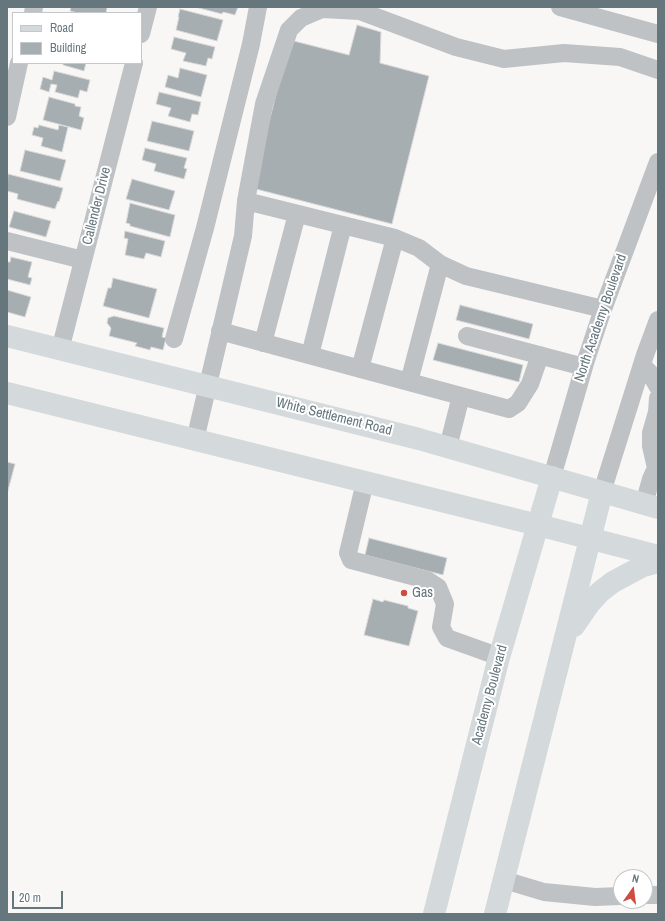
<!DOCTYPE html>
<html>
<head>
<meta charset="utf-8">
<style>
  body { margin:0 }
  #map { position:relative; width:665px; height:921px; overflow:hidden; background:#f8f7f6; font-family:"Archivo Narrow",sans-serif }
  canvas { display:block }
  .frame { position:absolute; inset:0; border:8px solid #66767d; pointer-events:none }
  .legend { position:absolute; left:12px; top:12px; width:130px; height:52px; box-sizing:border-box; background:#fff; border:1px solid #c2c8cb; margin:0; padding:5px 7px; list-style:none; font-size:12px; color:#66767d }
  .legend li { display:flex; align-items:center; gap:8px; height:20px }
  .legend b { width:20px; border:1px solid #c2c8cb }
  .north { position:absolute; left:613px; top:869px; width:40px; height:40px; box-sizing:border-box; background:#fff; border:1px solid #c2c8cb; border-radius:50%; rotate:14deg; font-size:11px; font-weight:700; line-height:16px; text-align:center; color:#66767d }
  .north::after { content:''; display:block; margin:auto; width:14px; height:18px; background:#ce4d40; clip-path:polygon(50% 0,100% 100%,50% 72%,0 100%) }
  .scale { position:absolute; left:12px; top:891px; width:51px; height:18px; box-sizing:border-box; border:2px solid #66767d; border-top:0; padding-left:5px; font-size:12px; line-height:14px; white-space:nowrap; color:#66767d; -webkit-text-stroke:3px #fff; paint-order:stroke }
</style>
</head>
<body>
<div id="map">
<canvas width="665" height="921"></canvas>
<div class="frame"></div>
<ul class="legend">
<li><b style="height:5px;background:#d4d9db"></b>Road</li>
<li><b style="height:11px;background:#a6aeb2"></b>Building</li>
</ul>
<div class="north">N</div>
<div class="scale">20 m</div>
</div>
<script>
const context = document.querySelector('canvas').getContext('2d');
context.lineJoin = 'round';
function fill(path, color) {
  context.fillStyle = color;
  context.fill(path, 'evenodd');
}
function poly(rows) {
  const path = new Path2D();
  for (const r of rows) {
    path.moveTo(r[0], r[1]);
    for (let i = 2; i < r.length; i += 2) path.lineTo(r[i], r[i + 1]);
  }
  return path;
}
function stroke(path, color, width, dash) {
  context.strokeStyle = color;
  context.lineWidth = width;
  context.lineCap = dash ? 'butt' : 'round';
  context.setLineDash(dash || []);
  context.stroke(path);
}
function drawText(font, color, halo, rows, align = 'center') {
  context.font = font + ' "Archivo Narrow",sans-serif';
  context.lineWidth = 4;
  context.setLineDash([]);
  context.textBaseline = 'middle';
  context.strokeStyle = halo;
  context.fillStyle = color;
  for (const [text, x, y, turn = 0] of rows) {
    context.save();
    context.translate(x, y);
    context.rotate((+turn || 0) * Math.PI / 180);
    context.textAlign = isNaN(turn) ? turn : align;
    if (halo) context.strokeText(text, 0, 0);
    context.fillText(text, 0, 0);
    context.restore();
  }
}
const building = poly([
  [71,7,106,7,107,8,106,13,78,13,70,11,71,7],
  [195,7,238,7,235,15,223,12,222,14,195,7],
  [180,9,223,20,217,41,176,30,179,17,178,17,180,9],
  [357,25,381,32,380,63,429,76,392,224,252,188,290,40,349,55,357,25],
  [174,37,215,47,212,59,208,58,206,66,183,61,186,53,171,49,174,37],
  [63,63,86,63,84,71,63,65,63,63],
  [180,68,207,75,201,97,165,87,168,75,178,78,180,68],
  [54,71,90,80,87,92,80,90,78,98,55,92,57,85,51,84,49,92,40,89,43,77,52,80,54,71],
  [159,92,201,102,198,115,192,114,190,122,168,116,171,108,156,104,159,92],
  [49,97,75,104,75,106,81,107,79,116,84,118,81,130,43,120,49,97],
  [152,121,194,131,189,151,147,141,152,121],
  [39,125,58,130,59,125,68,127,62,152,41,146,43,138,32,135,34,127,38,128,39,125],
  [145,148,187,158,184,168,187,169,184,179,154,171,156,164,142,160,145,148],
  [25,150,66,160,60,181,20,171,25,150],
  [8,174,63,188,59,202,58,201,55,209,17,199,18,194,7,191,8,174],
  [132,179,175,191,169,210,126,199,132,179],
  [130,203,175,215,170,237,130,226,130,224,126,223,130,203],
  [14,211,51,221,46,237,9,227,14,211],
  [125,231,165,241,161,257,146,253,144,259,125,255,128,239,124,238,125,231],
  [11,257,32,262,28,277,32,278,30,285,7,279,7,262,10,262,11,257],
  [113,278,157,289,149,318,103,306,108,288,111,288,113,278],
  [7,290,31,297,25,317,7,312,7,290],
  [460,305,533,324,529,339,456,320,460,305],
  [114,316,164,328,162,337,166,338,163,350,151,347,150,350,135,346,137,343,109,336,111,328,107,323,108,318,114,316],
  [438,343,523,365,519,382,433,360,438,343],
  [7,462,15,464,7,494,7,462],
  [369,538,447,558,443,575,365,555,369,538],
  [373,599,383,602,384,600,408,606,408,608,418,611,409,646,364,635,373,599]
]);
fill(building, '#a6aeb2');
stroke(building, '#d9d9d8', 1);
stroke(poly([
  [560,7,658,34],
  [33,13,34,7],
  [141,34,148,7],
  [7,117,19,63],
  [246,201,395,238,419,248,440,264,466,276,603,309],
  [7,241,83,260],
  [440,264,409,382,509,409,518,403,530,384,540,355],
  [220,331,409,382],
  [467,336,584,367],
  [174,339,205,228,251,44,258,7],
  [263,343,297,214],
  [60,350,134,63],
  [310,355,343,225],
  [642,365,650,373,658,387],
  [360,369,395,238],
  [195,440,243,236,246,201,264,104,289,30,301,18,322,9,360,11,456,47,504,59,564,53,620,57,658,70],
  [448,447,461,396],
  [656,468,651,446,651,433,657,412,658,398],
  [552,477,586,360,603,309,658,162],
  [365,482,348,553,351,560,427,580,438,587,445,604,441,627,447,638,500,657],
  [602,492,645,355,658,320],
  [644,504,651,479,656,468,658,466],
  [504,880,544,892,595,897,621,896],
  [645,895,658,895]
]), '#bec2c5', 18);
stroke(poly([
  [7,336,419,439,658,508],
  [7,393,538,525,658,556],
  [574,626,590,603,600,592,613,582,643,566,658,562],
  [434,914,498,661,552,477],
  [495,914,602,492]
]), '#d4d9db', 22);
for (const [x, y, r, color] of [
  [404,593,4,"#ce4d40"]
]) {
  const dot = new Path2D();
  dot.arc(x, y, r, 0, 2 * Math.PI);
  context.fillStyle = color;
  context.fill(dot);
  stroke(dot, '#fff', 1.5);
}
drawText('14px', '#66767d', '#fff', [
  ["Callender Drive",97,206,-76],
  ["North Academy Boulevard",601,318,-71],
  ["White Settlement Road",334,417,14],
  ["Academy Boulevard",490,695,-75]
]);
drawText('14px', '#66767d', '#fff', [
  ["Gas",412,593]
], 'left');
</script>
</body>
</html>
